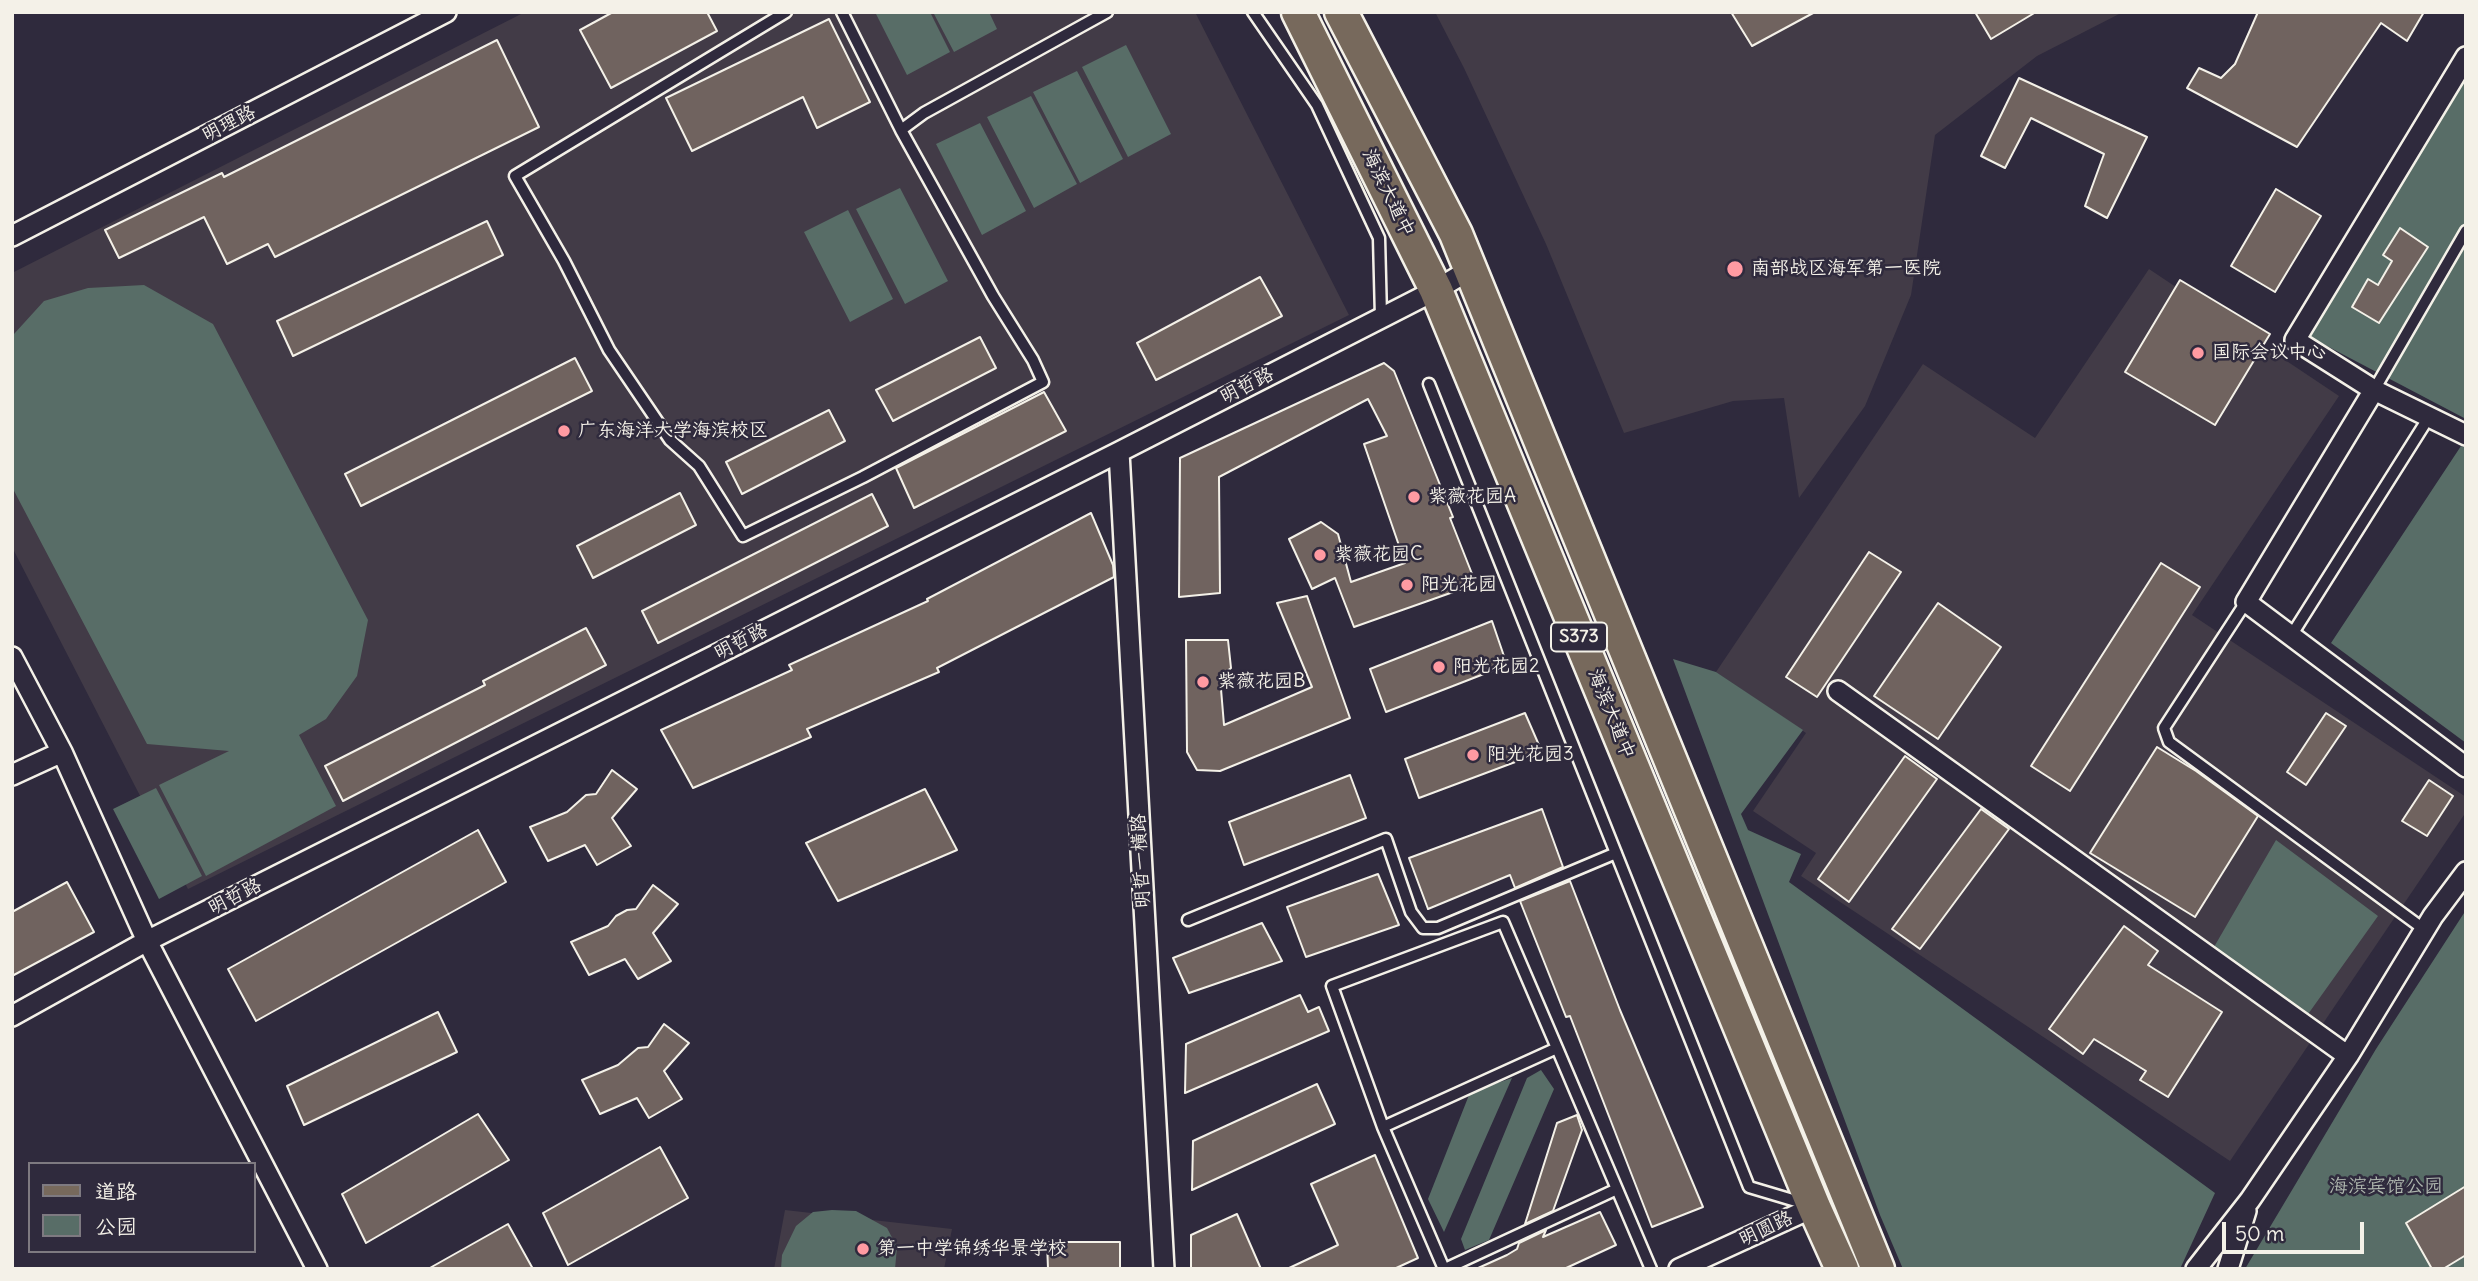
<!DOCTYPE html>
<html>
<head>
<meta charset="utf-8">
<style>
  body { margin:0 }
  #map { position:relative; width:2478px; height:1281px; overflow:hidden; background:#2f2a3d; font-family:Delius,"LXGW WenKai TC",sans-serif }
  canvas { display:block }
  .frame { position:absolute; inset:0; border:14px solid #f4f1e8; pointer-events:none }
  .legend { position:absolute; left:28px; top:1162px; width:228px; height:91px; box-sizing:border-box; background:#2f2a3d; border:2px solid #7e7a81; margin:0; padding:9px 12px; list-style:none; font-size:21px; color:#f4f1e8 }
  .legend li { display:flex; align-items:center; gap:14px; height:35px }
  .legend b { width:35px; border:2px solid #7e7a81 }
  .scale { position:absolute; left:2222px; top:1222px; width:142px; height:32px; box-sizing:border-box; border:4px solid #f4f1e8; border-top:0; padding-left:9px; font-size:21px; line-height:24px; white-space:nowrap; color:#f4f1e8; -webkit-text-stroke:5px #2f2a3d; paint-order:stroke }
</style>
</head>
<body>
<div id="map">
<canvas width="2478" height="1281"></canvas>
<div class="frame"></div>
<ul class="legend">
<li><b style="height:9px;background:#77695c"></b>道路</li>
<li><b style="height:19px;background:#586d67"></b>公园</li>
</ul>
<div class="scale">50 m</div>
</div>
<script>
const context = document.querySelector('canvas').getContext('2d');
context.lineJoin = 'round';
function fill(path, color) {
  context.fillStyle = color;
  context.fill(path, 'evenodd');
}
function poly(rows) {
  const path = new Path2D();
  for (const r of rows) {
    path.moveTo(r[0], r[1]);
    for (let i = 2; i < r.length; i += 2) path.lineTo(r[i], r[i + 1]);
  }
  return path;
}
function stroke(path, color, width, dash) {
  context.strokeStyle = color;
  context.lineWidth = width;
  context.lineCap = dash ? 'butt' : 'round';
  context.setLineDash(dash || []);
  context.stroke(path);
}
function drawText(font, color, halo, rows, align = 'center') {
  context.font = font + ' Delius,"LXGW WenKai TC",sans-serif';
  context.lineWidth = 5;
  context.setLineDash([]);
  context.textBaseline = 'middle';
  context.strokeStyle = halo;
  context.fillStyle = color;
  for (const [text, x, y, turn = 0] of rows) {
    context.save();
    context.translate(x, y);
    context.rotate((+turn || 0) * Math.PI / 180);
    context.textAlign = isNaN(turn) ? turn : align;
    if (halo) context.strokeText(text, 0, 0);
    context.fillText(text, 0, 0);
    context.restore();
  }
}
fill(poly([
  [525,12,1195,12,1349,315,188,889,12,547,12,273],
  [1435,12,2123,12,2037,56,1935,135,1911,295,1865,406,1799,498,1784,398,1733,401,1624,433,1546,244,1464,68],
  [2149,269,2339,396,2192,615,2466,797,2466,812,2230,1161,1801,876,1816,853,1753,811,1806,733,1716,672,1923,364,2035,438],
  [785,1210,952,1229,944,1269,774,1269]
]), '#423b47');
fill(poly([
  [875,12,930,12,950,52,907,75],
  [933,12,989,12,997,29,954,52],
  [1126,45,1171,134,1128,157,1082,67],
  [2466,62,2466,419,2306,335],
  [1077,71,1123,159,1080,183,1033,92],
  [1031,96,1077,184,1034,208,987,117],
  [980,123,1026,211,982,235,936,144],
  [900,188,948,281,905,304,856,209],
  [848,210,893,299,850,322,804,232],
  [144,285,213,324,368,620,357,676,326,719,299,735,336,806,206,876,159,785,229,751,147,744,12,487,14,334,44,301,88,288],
  [2461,446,2466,448,2466,743,2331,643],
  [1673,659,1716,672,1803,730,1741,814,1748,830,1801,854,1789,882,2215,1193,2180,1269,1903,1269,1880,1215],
  [156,788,202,876,159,899,113,809],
  [2276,840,2378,916,2306,1017,2214,947],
  [2466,910,2466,1269,2245,1269,2376,1049],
  [1541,1070,1554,1089,1489,1240,1465,1250,1461,1239,1527,1078],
  [1512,1078,1444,1232,1428,1199,1469,1095,1477,1090],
  [832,1210,856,1211,887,1228,897,1247,895,1269,781,1269,782,1255,796,1226,813,1212]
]), '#586d67');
const building = poly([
  [613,12,707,12,717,31,611,88,580,30,613,12],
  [1731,12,1815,12,1752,46,1731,12],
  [1975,12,2036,12,1991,39,1975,12],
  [2258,12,2424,12,2407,41,2381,23,2297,147,2187,88,2199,68,2221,78,2235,64,2258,12],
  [829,19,870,102,817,128,803,97,692,151,666,98,829,19],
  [497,40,539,127,275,257,268,244,227,264,204,217,119,258,105,230,222,173,224,177,497,40],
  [2019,78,2147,137,2107,218,2085,206,2104,154,2031,118,2005,168,1981,156,2019,78],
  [2276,189,2321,216,2275,292,2231,266,2276,189],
  [487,221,503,255,293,356,277,321,487,221],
  [2400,228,2428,247,2379,323,2352,307,2368,279,2378,285,2392,261,2383,255,2400,228],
  [1260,277,1282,316,1156,380,1137,343,1260,277],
  [2180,280,2270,334,2215,425,2125,372,2180,280],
  [980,337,996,368,893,421,876,390,980,337],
  [575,358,592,391,361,506,345,474,575,358],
  [1384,363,1394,371,1453,517,1450,518,1476,584,1354,627,1335,578,1312,589,1289,539,1321,522,1338,534,1351,582,1405,563,1364,444,1387,436,1368,399,1219,477,1220,593,1179,597,1180,458,1384,363],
  [1044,392,1066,431,914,508,896,468,1044,392],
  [829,410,845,441,742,494,726,462,829,410],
  [680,493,696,525,593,578,577,546,680,493],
  [872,494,888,526,658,643,642,611,872,494],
  [1091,513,1113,565,1114,577,937,668,939,672,807,729,811,737,693,788,661,730,792,670,789,665,928,601,927,599,1091,513],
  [1869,552,1901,572,1817,697,1786,677,1869,552],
  [2161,563,2200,587,2070,791,2031,766,2161,563],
  [1307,596,1350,718,1220,771,1197,770,1187,752,1186,640,1228,640,1231,668,1220,677,1224,725,1312,687,1277,603,1307,596],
  [1938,603,2001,647,1938,739,1874,696,1938,603],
  [1492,621,1507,665,1386,712,1370,669,1492,621],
  [586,628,606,665,343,801,325,766,485,685,483,681,586,628],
  [1525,713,1542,752,1419,798,1405,759,1525,713],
  [2326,713,2346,726,2306,785,2287,772,2326,713],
  [2157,747,2196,771,2258,816,2195,917,2090,853,2157,747],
  [1905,756,1937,779,1849,902,1818,879,1905,756],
  [612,770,637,789,612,818,631,846,597,865,585,845,548,861,530,827,567,812,586,795,596,794,612,770],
  [1350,775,1366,818,1244,865,1229,822,1350,775],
  [2429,780,2453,796,2427,836,2402,821,2429,780],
  [925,789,957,850,838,901,806,843,925,789],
  [1542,809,1563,867,1515,888,1510,875,1428,909,1409,858,1542,809],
  [1981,809,2009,829,1920,949,1892,929,1981,809],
  [478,830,506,882,256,1021,228,969,478,830],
  [1378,874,1399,925,1306,957,1287,907,1378,874],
  [1570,881,1620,1010,1703,1207,1652,1227,1570,1016,1566,1017,1520,901,1570,881],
  [67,882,94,932,12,976,12,912,67,882],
  [653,885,678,904,653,933,671,961,638,979,625,959,589,975,571,942,608,926,616,916,627,910,636,909,653,885],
  [1262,923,1282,961,1189,993,1173,958,1262,923],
  [2124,926,2158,951,2148,965,2222,1012,2168,1097,2140,1080,2146,1071,2094,1039,2083,1054,2049,1029,2124,926],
  [1300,995,1308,1012,1319,1007,1329,1031,1185,1093,1186,1044,1300,995],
  [438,1012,457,1052,304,1125,287,1086,438,1012],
  [664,1024,689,1043,664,1071,682,1099,649,1118,637,1098,600,1114,582,1080,618,1065,638,1048,648,1047,664,1024],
  [1317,1084,1335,1124,1192,1190,1193,1141,1317,1084],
  [478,1114,509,1160,366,1243,342,1194,478,1114],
  [1577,1115,1582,1130,1553,1211,1525,1224,1557,1123,1577,1115],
  [660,1147,688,1198,568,1265,543,1213,660,1147],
  [1375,1155,1418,1258,1394,1269,1287,1269,1338,1245,1311,1184,1375,1155],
  [2466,1186,2466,1255,2443,1269,2432,1269,2406,1223,2466,1186],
  [1600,1212,1616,1245,1564,1269,1476,1269,1507,1255,1517,1249,1519,1243,1546,1230,1543,1237,1600,1212],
  [1237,1214,1261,1269,1191,1269,1191,1235,1237,1214],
  [508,1224,533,1269,428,1269,508,1224],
  [1047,1242,1120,1242,1120,1269,1048,1269,1047,1242]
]);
fill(building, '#70635f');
stroke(building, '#f4f1e8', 2);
const lane = poly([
  [786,12,515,176,564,261,609,350,670,440,699,466,743,536,863,477,1043,382,1033,360,993,296,901,130,842,12],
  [1253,12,1317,105,1379,238,1381,317],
  [901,130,924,113,1107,12],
  [1429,384,1749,1187,1806,1204],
  [2374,390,2466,231],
  [2246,602,2164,728,2169,742,2425,930],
  [2291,636,2429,417],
  [1188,920,1386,839,1411,912,1423,928,1438,928,1616,853],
  [1383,1127,1332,986,1503,922,1557,1048],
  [1444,1269,1383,1127,1557,1048,1651,1269],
  [1445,1269,1617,1189]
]);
const street = poly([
  [2466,57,2295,340,2374,390,2246,602,2466,767],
  [12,236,446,12],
  [2374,390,2466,435],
  [1119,452,1164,1269],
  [12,657,62,752,147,941,317,1269],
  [1838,691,2348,1056],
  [12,775,62,752],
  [12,1016,147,941,1119,452,1436,290,1471,269],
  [1679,1269,1814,1207],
  [2196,1269,2250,1200,2348,1056,2433,916,2466,872],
  [2228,1269,2246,1211]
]);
const primary = poly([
  [1298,12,1436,290,1814,1207,1842,1269],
  [1341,12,1456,234,1878,1269]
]);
stroke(lane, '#f4f1e8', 15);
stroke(street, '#f4f1e8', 24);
stroke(primary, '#f4f1e8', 37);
stroke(lane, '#2f2a3d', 10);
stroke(street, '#2f2a3d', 19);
stroke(primary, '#77695c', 32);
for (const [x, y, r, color] of [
  [1735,269,9,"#ff9aa2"],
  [2198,353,7,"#ff9aa2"],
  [564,431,7,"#ff9aa2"],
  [1414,497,7,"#ff9aa2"],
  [1320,555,7,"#ff9aa2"],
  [1407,585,7,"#ff9aa2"],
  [1439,667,7,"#ff9aa2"],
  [1203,682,7,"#ff9aa2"],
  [1473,755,7,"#ff9aa2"],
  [863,1249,7,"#ff9aa2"]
]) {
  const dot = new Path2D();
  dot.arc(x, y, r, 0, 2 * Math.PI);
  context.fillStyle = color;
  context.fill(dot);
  stroke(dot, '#2f2a3d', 2.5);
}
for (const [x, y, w] of [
  [1579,637,56]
]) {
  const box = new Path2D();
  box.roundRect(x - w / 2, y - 14.5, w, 29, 5);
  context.fillStyle = '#2f2a3d';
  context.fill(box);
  stroke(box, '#f4f1e8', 2);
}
drawText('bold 18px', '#f4f1e8', null, [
  ["S373",1579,637]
]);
drawText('19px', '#f4f1e8', '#2f2a3d', [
  ["明理路",229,124,-27],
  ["海滨大道中",1388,193,64],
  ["明哲路",1247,386,-27],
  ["明哲路",741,642,-27],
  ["海滨大道中",1611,714,68],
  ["明哲一横路",1141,861,-93],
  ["明哲路",235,897,-27],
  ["明圆路",1766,1229,-25]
]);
drawText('19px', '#f4f1e8', '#2f2a3d', [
  ["南部战区海军第一医院",1751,269],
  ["国际会议中心",2212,353],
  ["广东海洋大学海滨校区",578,431],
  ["紫薇花园A",1428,497],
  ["紫薇花园C",1334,555],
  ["阳光花园",1421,585],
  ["阳光花园2",1453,667],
  ["紫薇花园B",1217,682],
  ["阳光花园3",1487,755],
  ["第一中学锦绣华景学校",877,1249]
], 'left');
drawText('19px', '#aeb6ae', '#2f2a3d', [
  ["海滨宾馆公园",2386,1187]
]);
</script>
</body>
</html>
